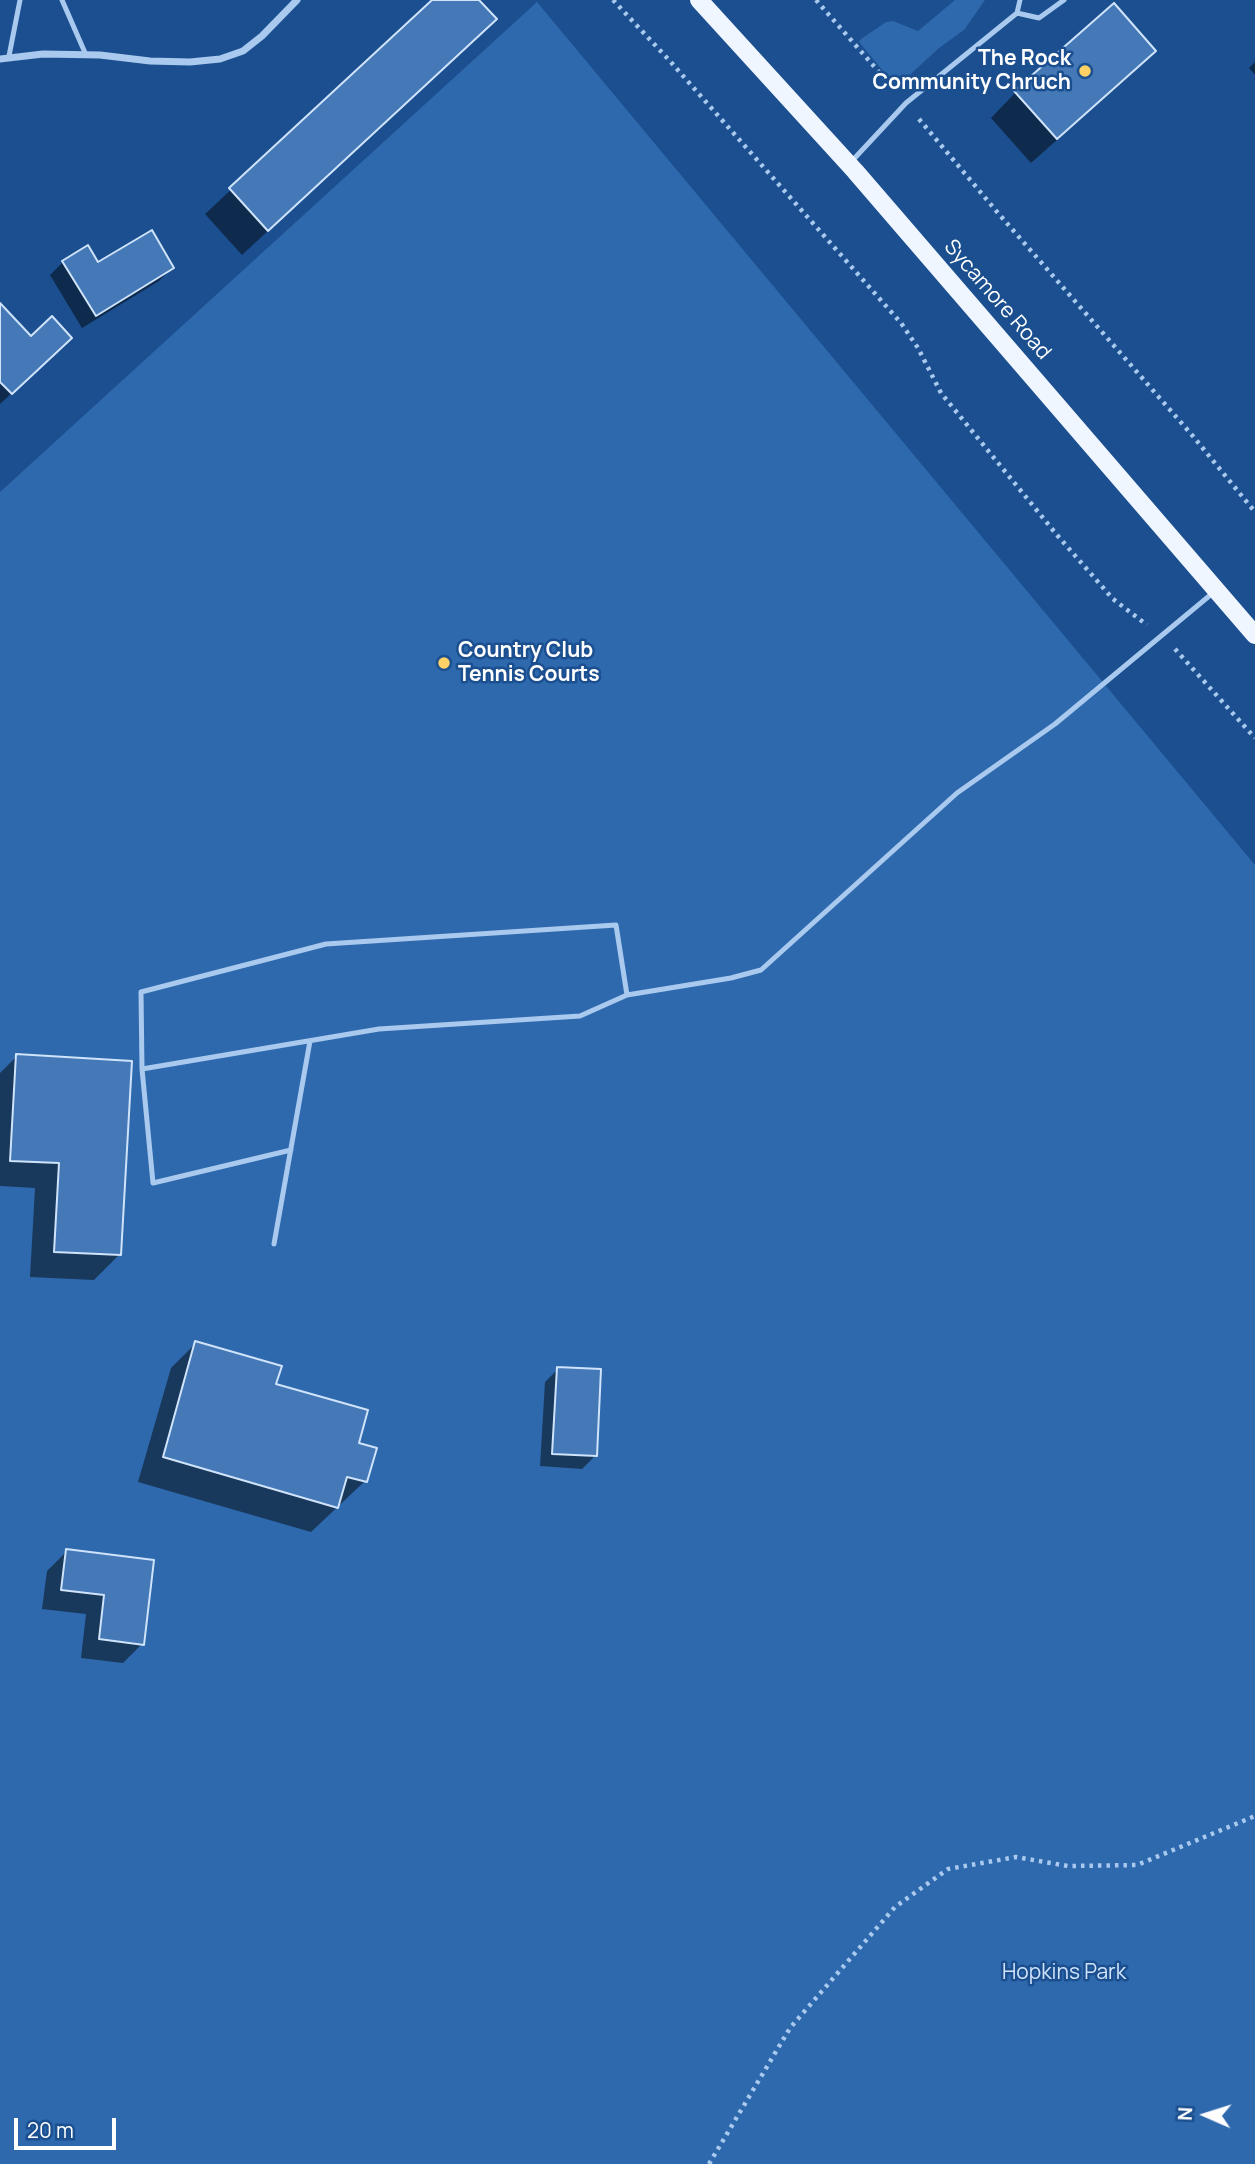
<!DOCTYPE html>
<html>
<head>
<meta charset="utf-8">
<style>
  body { margin:0 }
  #map { position:relative; width:1255px; height:2164px; overflow:hidden; background:#1b4f8f; font-family:Manrope,sans-serif }
  canvas { display:block }
  .north { position:absolute; left:1171px; top:2080px; width:70px; height:70px; -webkit-text-stroke:5px #1b4f8f; paint-order:stroke; rotate:273deg; font-size:19px; font-weight:700; line-height:28px; text-align:center; color:#fff }
  .north::after { content:''; display:block; margin:auto; width:24px; height:32px; background:#fff; clip-path:polygon(50% 0,100% 100%,50% 72%,0 100%) }
  .scale { position:absolute; left:14px; top:2118px; width:102px; height:32px; box-sizing:border-box; border:4px solid #fff; border-top:0; padding-left:9px; font-size:21px; line-height:24px; white-space:nowrap; color:#fff; -webkit-text-stroke:5px #1b4f8f; paint-order:stroke }
</style>
</head>
<body>
<div id="map">
<canvas width="1255" height="2164"></canvas>
<div class="north">N</div>
<div class="scale">20 m</div>
</div>
<script>
const context = document.querySelector('canvas').getContext('2d');
context.lineJoin = 'round';
function fill(path, color) {
  context.fillStyle = color;
  context.fill(path, 'evenodd');
}
function poly(rows) {
  const path = new Path2D();
  for (const r of rows) {
    path.moveTo(r[0], r[1]);
    for (let i = 2; i < r.length; i += 2) path.lineTo(r[i], r[i + 1]);
  }
  return path;
}
function stroke(path, color, width, dash) {
  context.strokeStyle = color;
  context.lineWidth = width;
  context.lineCap = dash ? 'butt' : 'round';
  context.setLineDash(dash || []);
  context.stroke(path);
}
function drawText(font, color, halo, rows, align = 'center') {
  context.font = font + ' Manrope,sans-serif';
  context.lineWidth = 5;
  context.setLineDash([]);
  context.textBaseline = 'middle';
  context.strokeStyle = halo;
  context.fillStyle = color;
  for (const [text, x, y, turn = 0] of rows) {
    context.save();
    context.translate(x, y);
    context.rotate((+turn || 0) * Math.PI / 180);
    context.textAlign = isNaN(turn) ? turn : align;
    if (halo) context.strokeText(text, 0, 0);
    context.fillText(text, 0, 0);
    context.restore();
  }
}
fill(poly([
  [955,0,985,0,964,30,939,48,901,83,893,83,859,42,861,39,886,22,893,21,918,31],
  [537,2,1255,865,1255,2164,0,2164,0,492]
]), '#2e69ad');
fill(poly([
  [435,0,477,0,469,44,242,255,205,214],
  [1154,51,1129,76,1031,163,991,118,1016,92],
  [1255,62,1255,75,1249,68],
  [63,262,98,265,172,268,159,281,82,328,50,275],
  [0,305,50,357,0,404],
  [17,1056,119,1255,94,1280,30,1277,35,1188,0,1186,0,1073],
  [196,1343,274,1386,357,1445,365,1481,311,1532,138,1482,171,1368],
  [558,1369,595,1456,582,1469,540,1466,545,1382],
  [67,1551,152,1562,142,1644,123,1663,81,1658,86,1614,42,1609,47,1571]
]), '#0007');
const building = poly([
  [432,0,479,0,497,19,268,231,229,188,432,0],
  [1114,3,1156,51,1057,139,1014,91,1114,3],
  [152,230,174,268,96,316,62,261,88,245,98,262,152,230],
  [0,303,31,336,52,316,72,338,12,394,0,382,0,303],
  [16,1054,132,1061,121,1255,54,1252,59,1163,10,1161,16,1054],
  [195,1341,282,1366,276,1384,368,1410,359,1443,377,1448,367,1482,347,1477,338,1508,163,1457,195,1341],
  [557,1367,601,1369,597,1456,552,1454,557,1367],
  [66,1549,154,1560,144,1645,99,1639,104,1595,61,1590,66,1549]
]);
fill(building, '#4478b7');
stroke(building, '#cfe3fa', 2);
stroke(poly([
  [613,0,669,60,901,323,918,348,941,393,1057,535,1113,599,1147,625],
  [816,0,893,88],
  [919,119,998,213,1192,435,1255,512],
  [1175,649,1255,738],
  [709,2164,790,2028,895,1907,948,1869,1016,1857,1068,1866,1137,1865,1255,1816]
]), '#a9c9ee', 4.5, [3.5, 5]);
stroke(poly([
  [62,0,86,55],
  [1017,13,1039,18,1064,0],
  [9,56,20,0],
  [851,162,906,103,1017,13,1020,0],
  [627,995,616,925,326,944,141,992,142,1069,379,1029,580,1016,627,995,731,978,761,970,957,793,1055,724,1214,592],
  [142,1069,153,1183,291,1150],
  [274,1244,310,1041]
]), '#a9c9ee', 5);
stroke(poly([
  [0,59,43,54,100,55,150,61,190,62,220,59,243,51,262,36,297,0]
]), '#a9c9ee', 7);
stroke(poly([
  [699,0,855,171,1255,635]
]), '#f0f6ff', 18);
for (const [x, y, r, color] of [
  [1085,71,7,"#ffd166"],
  [444,663,7,"#ffd166"]
]) {
  const dot = new Path2D();
  dot.arc(x, y, r, 0, 2 * Math.PI);
  context.fillStyle = color;
  context.fill(dot);
  stroke(dot, '#1b4f8f', 2.5);
}
drawText('bold 21px', '#fff', '#1b4f8f', [
  ["The Rock",1071,59],
  ["Community Chruch",1071,83],
  ["Country Club",458,651,"left"],
  ["Tennis Courts",458,675,"left"]
], 'right');
drawText('21px', '#fff', '#1b4f8f', [
  ["Sycamore Road",997,300,49]
]);
drawText('21px', '#cfe3fa', '#1b4f8f', [
  ["Hopkins Park",1064,1973]
]);
</script>
</body>
</html>
